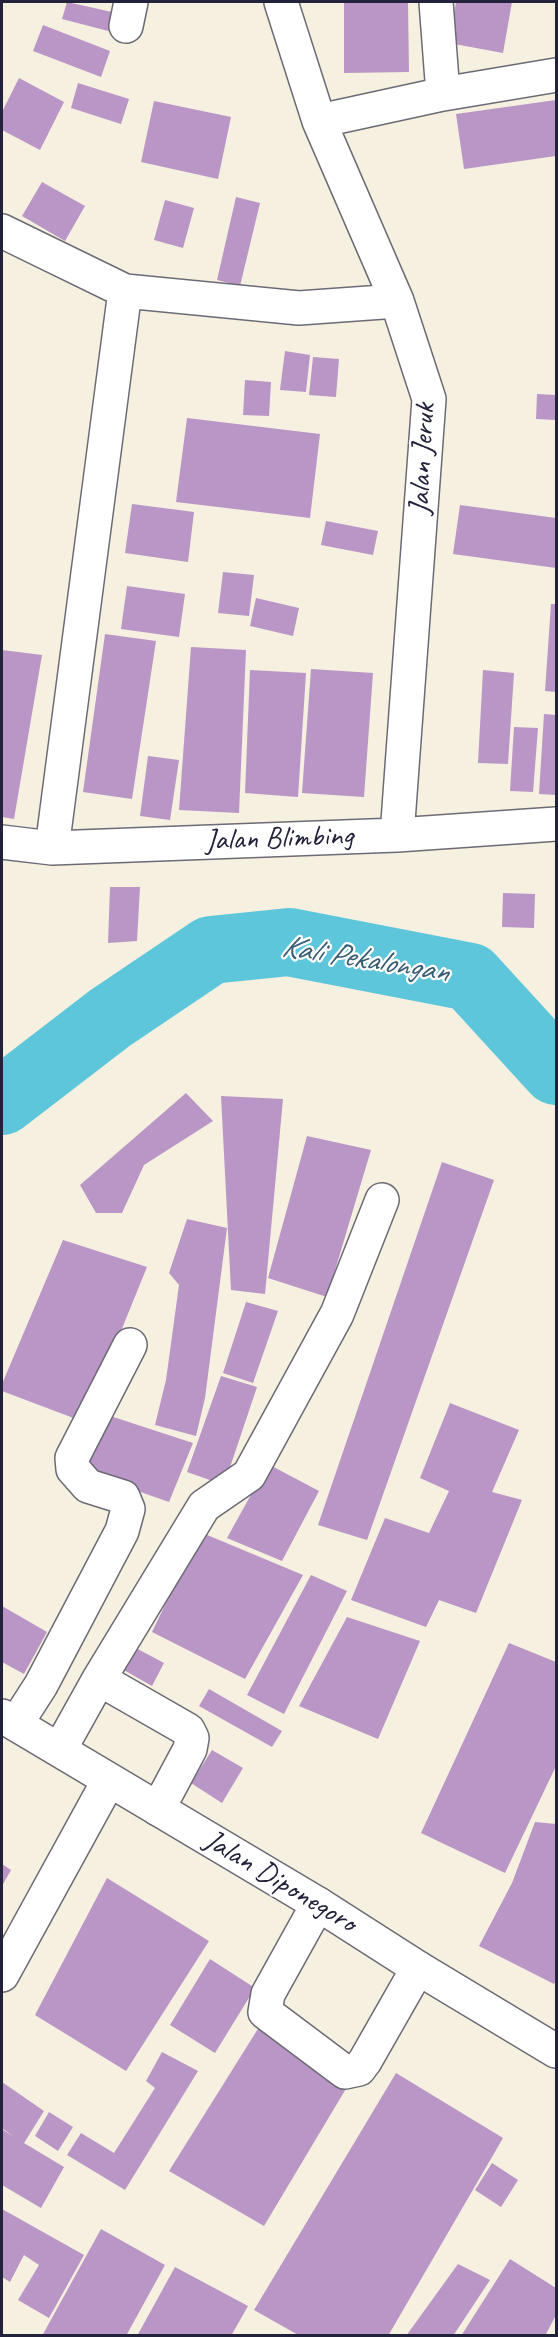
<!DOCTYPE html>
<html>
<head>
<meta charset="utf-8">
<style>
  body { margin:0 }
  #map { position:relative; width:558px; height:2337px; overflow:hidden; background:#f5f0e0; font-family:Caveat,sans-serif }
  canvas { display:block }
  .frame { position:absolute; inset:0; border:3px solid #22223b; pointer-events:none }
</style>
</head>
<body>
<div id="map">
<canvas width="558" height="2337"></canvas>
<div class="frame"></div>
</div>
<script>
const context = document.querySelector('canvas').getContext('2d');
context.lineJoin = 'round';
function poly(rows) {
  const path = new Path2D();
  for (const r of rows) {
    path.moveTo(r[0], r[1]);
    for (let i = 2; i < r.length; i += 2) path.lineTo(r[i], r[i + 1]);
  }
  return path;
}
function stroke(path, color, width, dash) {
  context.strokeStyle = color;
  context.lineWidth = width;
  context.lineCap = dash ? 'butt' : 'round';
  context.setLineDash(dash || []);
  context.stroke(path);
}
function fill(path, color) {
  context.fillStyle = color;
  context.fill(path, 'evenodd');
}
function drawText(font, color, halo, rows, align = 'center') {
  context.font = font + ' Caveat,sans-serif';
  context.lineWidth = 4.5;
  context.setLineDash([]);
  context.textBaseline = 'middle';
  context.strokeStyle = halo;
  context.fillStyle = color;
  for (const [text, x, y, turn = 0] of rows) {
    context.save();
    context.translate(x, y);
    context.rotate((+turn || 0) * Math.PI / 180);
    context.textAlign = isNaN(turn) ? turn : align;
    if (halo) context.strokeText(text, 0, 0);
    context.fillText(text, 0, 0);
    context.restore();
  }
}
stroke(poly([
  [2,1101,110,1018,211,950,289,942,470,977,556,1071]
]), '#5ec6db', 68);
fill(poly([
  [67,2,121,14,116,33,62,19],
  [344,2,408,2,409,72,344,73],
  [456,2,512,2,503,53,449,43],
  [43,25,110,51,101,77,33,51],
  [19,78,64,102,40,150,2,130,2,112],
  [78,83,129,99,121,124,71,108],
  [556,100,556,156,464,169,456,114],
  [154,101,231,117,218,179,141,162],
  [42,182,85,206,65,241,22,216],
  [236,197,260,203,240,286,217,280],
  [165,200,194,208,183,248,154,240],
  [285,351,310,355,306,392,280,390],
  [313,357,339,359,336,397,309,395],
  [245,380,271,382,269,416,243,415],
  [537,394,556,395,556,420,536,419],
  [187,418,320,434,310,518,176,502],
  [132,504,194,512,188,562,125,553],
  [460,505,556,518,556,568,453,554],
  [326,521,378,531,373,555,321,545],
  [223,572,254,575,249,616,218,613],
  [127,586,185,594,179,637,121,629],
  [256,598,299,608,293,636,250,626],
  [551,604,556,604,556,692,545,691],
  [105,634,156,641,132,799,83,792],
  [191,647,246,650,239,813,179,810],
  [2,650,42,655,14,819,2,817],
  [311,669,373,673,364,797,302,793],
  [250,670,306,673,298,797,245,793],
  [483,670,514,673,508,764,478,763],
  [544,714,556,715,556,795,539,794],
  [514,727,538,728,533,792,510,791],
  [148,756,179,760,170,820,140,816],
  [110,887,140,887,137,941,108,943],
  [503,893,535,894,534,928,502,927],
  [186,1093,213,1121,144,1165,122,1213,96,1213,80,1185],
  [221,1096,283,1099,265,1294,231,1290],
  [307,1136,371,1150,327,1297,268,1278],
  [442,1162,494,1180,367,1540,318,1525],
  [187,1219,227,1228,205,1398,196,1436,155,1425,166,1380,179,1285,169,1273],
  [63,1240,147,1267,84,1422,2,1391,2,1384],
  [246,1302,278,1311,253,1383,223,1373],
  [221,1376,257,1387,224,1485,187,1472],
  [450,1403,519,1430,492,1492,522,1500,476,1613,439,1600,426,1627,351,1600,385,1518,429,1533,449,1491,420,1478],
  [98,1412,193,1443,169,1502,75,1469],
  [268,1464,319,1491,282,1561,227,1538],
  [200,1532,303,1575,245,1679,152,1632],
  [311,1575,347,1591,284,1714,247,1695],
  [2,1606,47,1632,24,1674,2,1662],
  [347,1617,420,1641,378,1739,299,1706],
  [509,1643,556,1662,556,1766,505,1873,421,1833],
  [134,1647,164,1663,152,1686,122,1669],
  [209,1689,282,1731,272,1747,199,1706],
  [212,1750,243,1768,222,1803,191,1783],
  [535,1822,556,1824,556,1980,554,1984,479,1946,512,1883],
  [2,1864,11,1870,2,1886],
  [107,1878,209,1941,126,2071,35,2015],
  [210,1959,255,1988,215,2053,170,2025],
  [261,2024,350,2082,264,2226,169,2171],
  [162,2052,198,2071,125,2190,67,2155,81,2133,114,2153,155,2088,146,2081],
  [396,2073,503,2138,388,2336,300,2336,254,2310],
  [2,2082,44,2111,24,2143,64,2167,41,2208,2,2185,2,2129,14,2137,2,2128],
  [49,2112,73,2127,58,2151,35,2136],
  [492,2163,518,2180,501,2207,475,2190],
  [2,2209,84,2255,49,2318,18,2300,39,2265,24,2255,10,2282,2,2277],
  [101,2229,165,2265,126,2336,42,2336],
  [510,2259,556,2288,556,2315,545,2336,461,2336],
  [458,2264,490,2280,453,2336,406,2336],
  [175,2267,248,2306,231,2336,137,2336]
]), '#b996c6');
const minor = poly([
  [281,2,319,121,397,301,429,399,397,835],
  [436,2,443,94],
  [126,26,131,2],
  [319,121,443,94,556,75],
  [2,231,125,291,299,308,397,301],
  [2,842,52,848,397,835,556,824],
  [52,848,125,291],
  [99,1679,188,1730,192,1738,190,1749,158,1809],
  [16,1724,41,1685,122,1531,128,1509,123,1497,88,1486,73,1469,72,1458,130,1345],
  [60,1749,99,1679,204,1506,249,1475,337,1314,382,1200],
  [318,1904,268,1994,265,2012,345,2072,359,2069,365,2061,418,1968],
  [2,1975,109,1780]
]);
const major = poly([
  [2,1716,318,1904,418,1968,556,2051]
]);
stroke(minor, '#6c6a75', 36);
stroke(major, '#6c6a75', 36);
stroke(minor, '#fff', 33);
stroke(major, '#fff', 33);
drawText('30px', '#22223b', '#fff', [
  ["Jalan Jeruk",423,459,-87],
  ["Jalan Blimbing",279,839,-2],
  ["Jalan Diponegoro",280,1882,31]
]);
drawText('italic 32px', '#375b73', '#fff', [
  ["Kali Pekalongan",365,960,9]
]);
</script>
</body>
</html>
